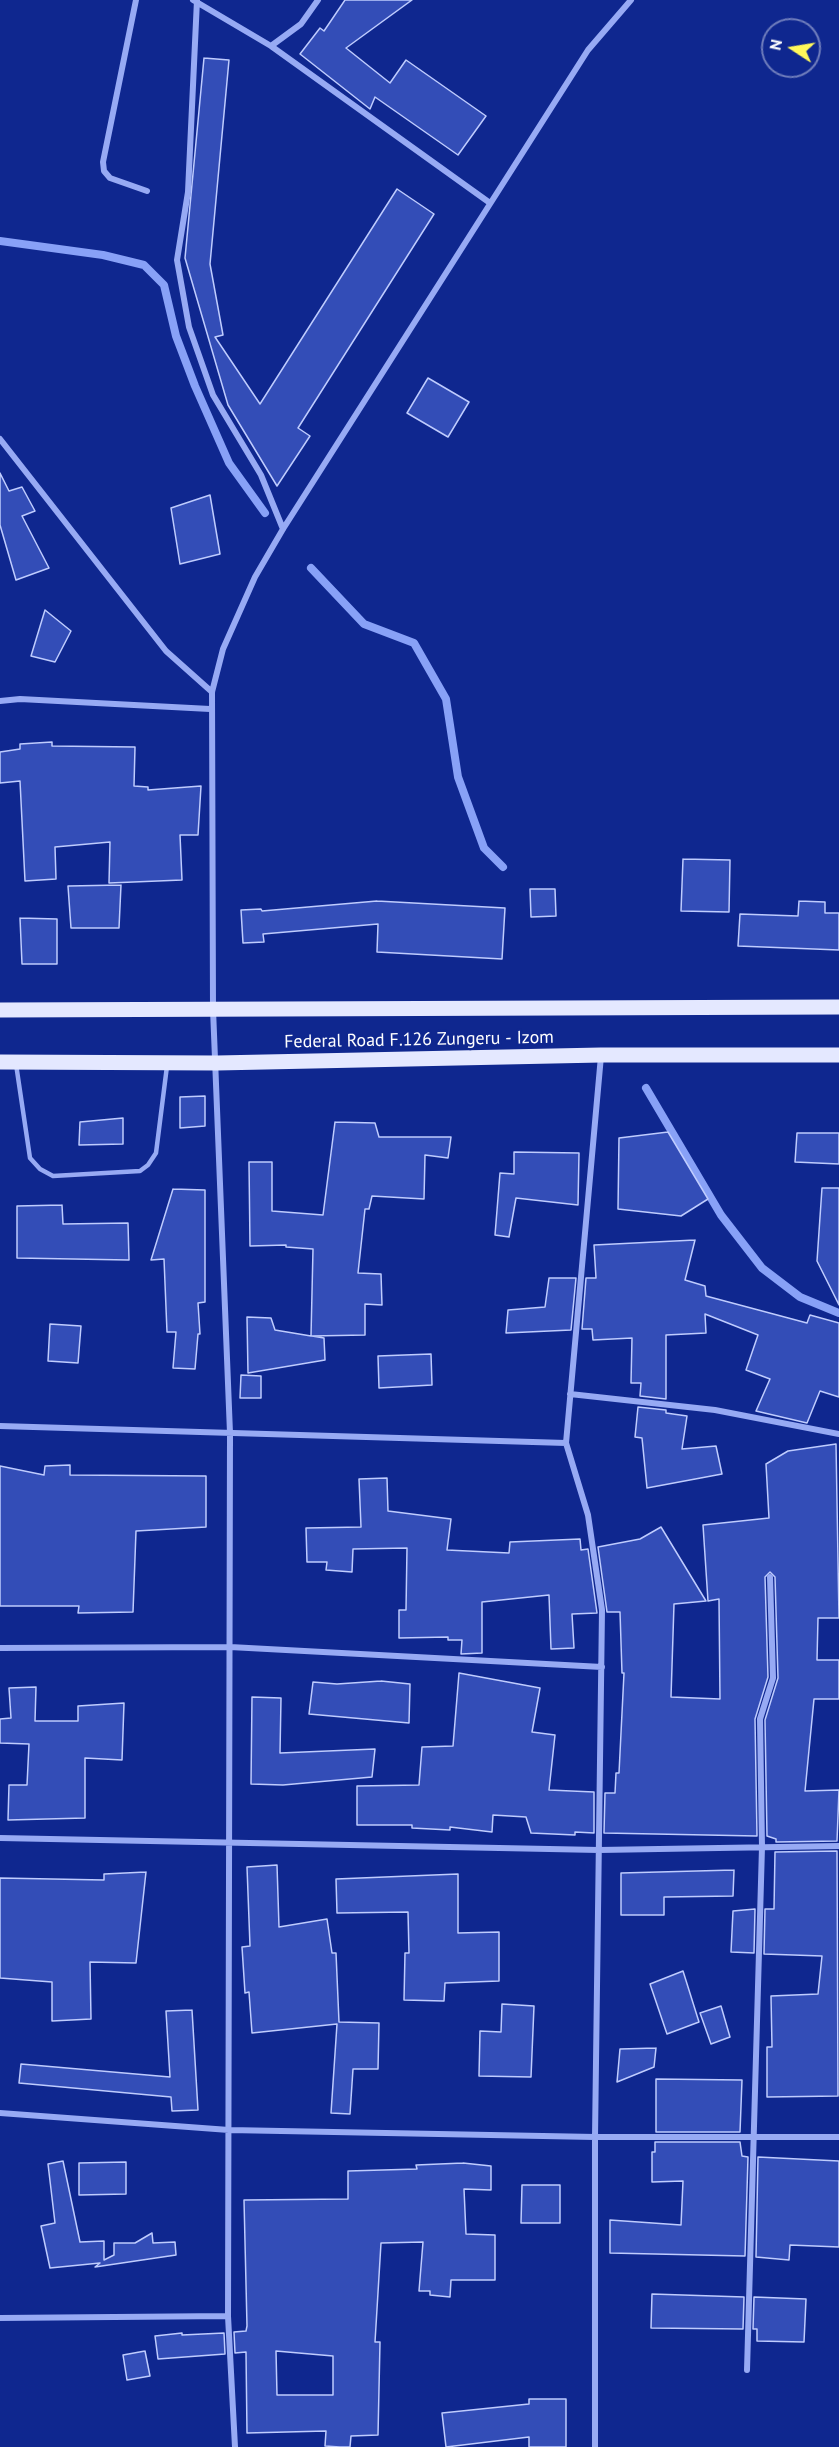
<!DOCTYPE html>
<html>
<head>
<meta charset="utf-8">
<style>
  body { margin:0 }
  #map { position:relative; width:839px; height:2447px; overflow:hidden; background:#0f278f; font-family:"PT Sans",sans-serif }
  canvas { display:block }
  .north { position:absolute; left:761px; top:18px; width:60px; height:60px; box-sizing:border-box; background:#0f278f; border:2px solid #6f7dbc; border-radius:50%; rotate:282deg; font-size:16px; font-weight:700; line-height:24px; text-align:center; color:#fff }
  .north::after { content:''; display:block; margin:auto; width:21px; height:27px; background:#fff85a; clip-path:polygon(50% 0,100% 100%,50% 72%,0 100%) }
</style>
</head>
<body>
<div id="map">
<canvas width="839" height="2447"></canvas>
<div class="north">N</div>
</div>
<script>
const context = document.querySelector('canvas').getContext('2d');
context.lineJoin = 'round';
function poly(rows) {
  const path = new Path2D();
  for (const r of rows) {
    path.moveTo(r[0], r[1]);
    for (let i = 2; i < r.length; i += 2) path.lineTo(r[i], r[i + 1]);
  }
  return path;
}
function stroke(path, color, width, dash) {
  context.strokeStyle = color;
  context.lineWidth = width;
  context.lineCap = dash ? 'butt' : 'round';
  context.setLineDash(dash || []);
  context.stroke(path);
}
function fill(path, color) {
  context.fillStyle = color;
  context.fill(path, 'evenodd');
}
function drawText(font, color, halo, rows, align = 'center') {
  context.font = font + ' "PT Sans",sans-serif';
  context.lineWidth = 4.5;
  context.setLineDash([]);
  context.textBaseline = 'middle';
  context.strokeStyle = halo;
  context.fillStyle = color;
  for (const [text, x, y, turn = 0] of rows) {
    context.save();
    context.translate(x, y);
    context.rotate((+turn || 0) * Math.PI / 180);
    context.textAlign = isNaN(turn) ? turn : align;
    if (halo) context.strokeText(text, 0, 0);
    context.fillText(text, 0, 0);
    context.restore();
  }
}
stroke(poly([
  [0,241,103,255,144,265,164,285,176,336,195,386,229,463,265,513],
  [311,568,364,624,414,643,446,699,458,777,484,848,503,867],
  [646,1088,721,1215,762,1268,800,1297,839,1313]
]), '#88a1f7', 8);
const building = poly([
  [345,0,412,0,346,48,390,83,406,60,486,116,458,155,375,97,370,109,300,54,320,28,324,31,345,0],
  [204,58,229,60,210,264,223,335,215,337,260,404,397,189,434,214,298,428,310,436,277,486,228,405,185,258,204,58],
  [428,378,469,402,448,437,407,413,428,378],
  [0,473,9,491,22,487,35,511,22,516,49,568,16,580,0,525,0,473],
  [210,495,220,554,180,564,171,508,210,495],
  [45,610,71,631,55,662,31,656,45,610],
  [52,742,52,746,135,747,134,786,148,787,148,790,201,786,198,835,180,835,182,880,109,883,110,842,55,847,56,879,25,881,20,781,0,783,0,752,20,749,20,744,52,742],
  [683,859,730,860,729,912,681,911,683,859],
  [121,885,119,928,71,928,68,886,121,885],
  [530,889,555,889,556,916,531,917,530,889],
  [377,901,505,908,502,959,377,952,378,924,263,934,264,942,243,943,241,910,261,909,262,911,377,901],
  [799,901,825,902,825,913,839,913,839,950,738,946,740,914,798,916,799,901],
  [20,918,57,919,57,964,22,964,20,918],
  [205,1096,205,1126,180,1128,180,1097,205,1096],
  [123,1118,123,1144,79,1145,80,1122,123,1118],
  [335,1122,375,1123,379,1137,451,1137,448,1158,425,1155,424,1199,372,1196,369,1209,365,1209,358,1273,381,1274,382,1305,365,1304,365,1335,312,1336,324,1338,325,1360,248,1373,247,1317,271,1318,275,1330,311,1336,313,1249,286,1247,286,1245,250,1246,249,1162,272,1162,272,1211,323,1215,335,1122],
  [668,1132,708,1199,681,1216,618,1209,619,1138,668,1132],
  [797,1133,839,1133,839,1164,795,1162,797,1133],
  [514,1152,579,1153,578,1205,516,1198,509,1237,495,1235,500,1173,514,1174,514,1152],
  [822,1188,839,1188,839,1305,817,1261,822,1188],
  [173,1189,205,1190,205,1302,198,1303,200,1334,198,1334,195,1369,173,1368,176,1332,167,1332,164,1259,151,1260,173,1189],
  [62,1205,63,1224,128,1223,129,1260,17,1258,17,1206,62,1205],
  [695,1240,685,1280,705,1286,706,1296,807,1323,810,1315,839,1323,839,1397,820,1391,807,1423,756,1411,770,1379,746,1370,758,1335,705,1314,706,1333,666,1335,666,1399,640,1396,641,1383,631,1383,632,1338,593,1340,592,1329,582,1329,586,1278,596,1278,594,1245,695,1240],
  [549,1278,576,1278,571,1330,506,1333,508,1310,545,1307,549,1278],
  [50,1324,81,1326,78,1363,48,1361,50,1324],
  [431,1354,432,1385,379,1388,378,1356,431,1354],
  [241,1375,261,1376,261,1398,240,1398,241,1375],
  [638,1407,666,1410,666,1413,687,1416,682,1449,716,1446,722,1474,647,1488,642,1438,635,1437,638,1407],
  [836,1444,839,1618,818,1618,817,1660,839,1660,839,1699,814,1699,805,1791,839,1790,837,1841,776,1842,776,1839,767,1836,765,1720,778,1678,775,1577,770,1572,765,1577,768,1677,755,1719,757,1836,604,1833,605,1793,615,1793,616,1773,619,1773,624,1673,622,1673,620,1612,607,1612,598,1547,640,1539,661,1527,706,1601,674,1604,671,1697,720,1699,719,1599,708,1601,703,1525,769,1518,766,1464,788,1451,836,1444],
  [70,1465,70,1475,206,1476,206,1527,136,1531,133,1612,78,1613,79,1606,0,1606,0,1466,44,1475,45,1466,70,1465],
  [387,1478,388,1511,451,1519,447,1550,509,1553,510,1542,580,1539,581,1550,588,1549,597,1613,572,1614,574,1648,551,1649,549,1595,482,1602,482,1653,461,1654,462,1640,448,1640,448,1637,399,1638,399,1610,406,1610,407,1548,353,1549,352,1572,326,1570,327,1562,307,1562,306,1528,361,1527,359,1479,387,1478],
  [459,1673,540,1688,532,1732,555,1735,549,1790,594,1792,594,1833,575,1832,575,1835,531,1833,526,1817,493,1815,492,1832,450,1827,450,1830,412,1828,412,1825,357,1825,357,1786,419,1785,422,1747,453,1746,459,1673],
  [381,1681,410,1684,409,1723,309,1714,313,1682,337,1684,381,1681],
  [36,1687,35,1721,78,1721,78,1706,124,1703,122,1760,85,1758,85,1818,8,1820,9,1785,27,1785,29,1744,0,1743,0,1719,11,1718,9,1688,36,1687],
  [252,1697,281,1698,280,1753,375,1749,372,1777,283,1785,251,1784,252,1697],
  [837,1851,838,2096,767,2097,767,2047,772,2047,771,1996,818,1994,822,1956,764,1954,765,1909,774,1909,775,1852,837,1851],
  [277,1865,279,1927,327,1919,332,1953,336,1953,339,2022,379,2023,378,2069,353,2069,350,2114,331,2113,337,2024,252,2033,249,1992,245,1993,242,1947,250,1946,247,1867,277,1865],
  [734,1870,733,1896,664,1897,664,1915,621,1915,621,1873,734,1870],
  [146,1872,136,1963,90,1962,91,2019,52,2021,52,1982,0,1978,0,1878,104,1880,104,1874,146,1872],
  [458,1874,458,1933,499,1932,499,1981,445,1983,444,2001,404,2000,405,1953,409,1953,408,1912,337,1913,336,1879,458,1874],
  [755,1909,754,1953,731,1952,733,1911,755,1909],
  [683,1971,699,2022,667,2034,650,1984,683,1971],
  [502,2004,534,2006,531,2077,479,2076,480,2031,501,2032,502,2004],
  [721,2006,730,2037,711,2044,700,2013,721,2006],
  [192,2010,198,2110,172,2111,171,2097,19,2083,21,2064,170,2077,166,2011,192,2010],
  [656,2048,654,2067,617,2082,620,2049,656,2048],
  [656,2079,742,2080,740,2132,656,2132,656,2079],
  [655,2142,740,2142,742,2156,748,2157,745,2256,610,2253,610,2220,681,2225,683,2181,652,2182,652,2152,655,2152,655,2142],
  [758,2157,839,2161,839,2247,790,2245,789,2260,756,2257,758,2157],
  [63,2161,80,2242,104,2241,104,2260,114,2255,114,2243,135,2243,152,2233,153,2243,175,2242,176,2255,95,2267,100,2263,50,2268,41,2226,55,2223,48,2164,63,2161],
  [126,2162,126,2194,79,2195,79,2163,126,2162],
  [463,2163,491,2166,491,2190,464,2189,466,2234,495,2235,495,2280,451,2280,450,2297,430,2295,430,2291,419,2291,423,2242,381,2243,375,2342,380,2342,378,2435,351,2436,350,2447,340,2447,325,2446,326,2431,247,2433,246,2352,235,2353,234,2332,246,2331,247,2326,244,2200,348,2199,348,2171,417,2169,416,2165,463,2163],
  [276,2351,333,2356,333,2395,277,2395,276,2351],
  [522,2185,560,2185,560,2223,521,2223,522,2185],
  [652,2294,744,2297,743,2329,651,2328,652,2294],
  [754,2297,806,2299,804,2342,757,2341,757,2329,753,2329,754,2297],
  [182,2333,182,2335,224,2333,225,2354,158,2359,155,2336,182,2333],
  [145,2351,150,2376,127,2380,123,2355,145,2351],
  [529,2399,566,2399,566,2447,529,2447,529,2437,446,2447,442,2413,529,2404,529,2399]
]);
fill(building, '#334db7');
stroke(building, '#bfccfe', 1.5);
stroke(poly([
  [16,1064,30,1158,40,1169,53,1176,140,1171,148,1165,156,1153,167,1066]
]), '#97aaf4', 4.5);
stroke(poly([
  [136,0,103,162,104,171,110,178,147,191],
  [193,0,271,46,490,203],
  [197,0,188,192,177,260,189,327,213,395,261,475,283,529],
  [271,46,301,24,318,0],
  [0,439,166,651,212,692],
  [0,701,20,699,210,709],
  [570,1394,715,1410,839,1434],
  [0,1426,566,1443],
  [0,1648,230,1647,602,1667],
  [0,1838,599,1850,839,1846],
  [0,2113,229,2130,595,2137,839,2137],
  [0,2318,228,2316],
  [747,2370,762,1847,760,1719,773,1678,770,1577],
  [235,2447,228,2316,230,1433,213,1009,212,692,223,649,255,577,283,529,588,50,631,0],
  [595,2447,595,2137,602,1610,588,1515,566,1443,601,1056]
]), '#97aaf4', 6);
stroke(poly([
  [0,1010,839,1007],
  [0,1062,217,1063,601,1055,839,1055]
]), '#e4e8ff', 15);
drawText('18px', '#fff', '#0f278f', [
  ["Federal Road F.126 Zungeru - Izom",419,1040,-1]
]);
</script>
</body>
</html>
